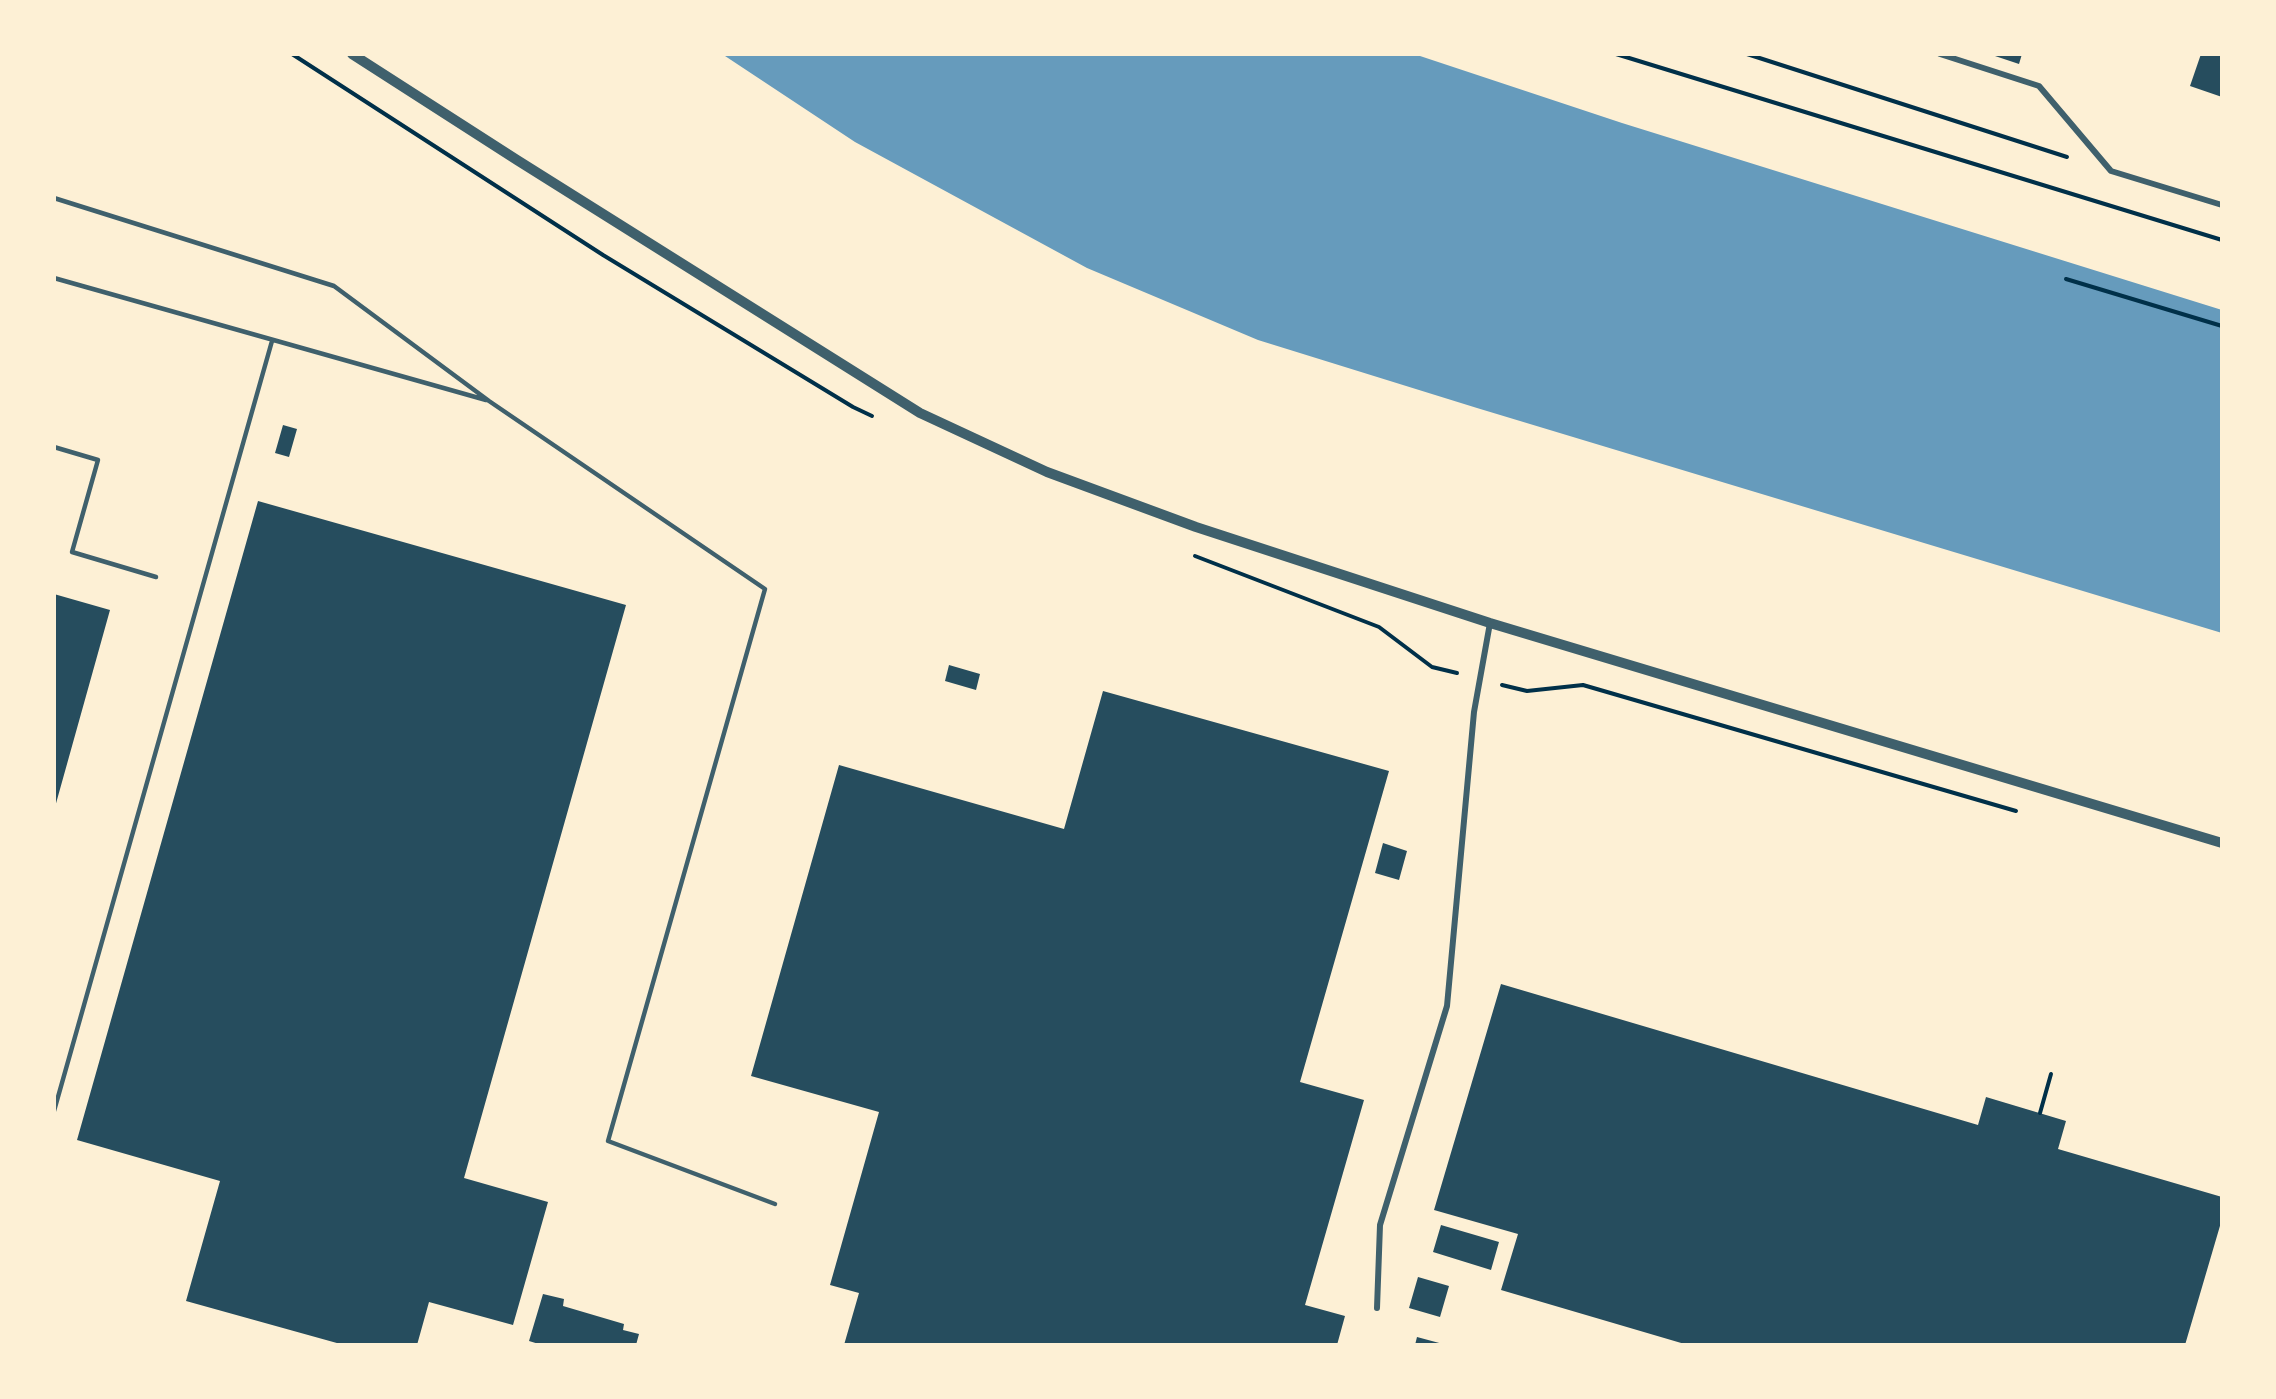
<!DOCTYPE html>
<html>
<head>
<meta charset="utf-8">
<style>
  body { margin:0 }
  #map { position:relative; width:2276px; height:1399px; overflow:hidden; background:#fdf0d5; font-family:Helvetica,sans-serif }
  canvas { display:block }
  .frame { position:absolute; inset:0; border:56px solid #fdf0d5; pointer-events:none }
</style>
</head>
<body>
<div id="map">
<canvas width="2276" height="1399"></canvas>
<div class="frame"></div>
</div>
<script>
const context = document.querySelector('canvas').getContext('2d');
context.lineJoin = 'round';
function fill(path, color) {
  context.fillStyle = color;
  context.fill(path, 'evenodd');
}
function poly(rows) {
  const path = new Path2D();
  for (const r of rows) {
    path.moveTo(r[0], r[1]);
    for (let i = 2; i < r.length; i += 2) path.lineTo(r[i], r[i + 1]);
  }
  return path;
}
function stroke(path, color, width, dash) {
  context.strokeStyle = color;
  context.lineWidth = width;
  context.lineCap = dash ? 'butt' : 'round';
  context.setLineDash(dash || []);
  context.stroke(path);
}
fill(poly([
  [722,54,1414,54,1622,123,2222,310,2222,633,1477,408,1258,340,1087,268,855,142]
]), '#669bbc');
fill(poly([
  [1989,54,2022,54,2019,64],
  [2201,54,2222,54,2222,97,2190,86],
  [283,425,297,429,289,457,275,453],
  [258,501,626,605,464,1178,548,1202,513,1325,429,1302,417,1345,344,1345,186,1301,220,1181,77,1140],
  [54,594,110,610,55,807,54,807],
  [949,665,980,674,976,690,945,681],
  [1103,691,1389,771,1300,1082,1364,1100,1305,1305,1345,1316,1337,1345,844,1345,859,1293,830,1285,879,1112,751,1076,839,765,1064,829],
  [1383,843,1407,851,1399,880,1375,873],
  [1501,984,1978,1125,1986,1097,2066,1121,2058,1149,2222,1197,2222,1219,2185,1345,1688,1345,1501,1290,1518,1234,1434,1210],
  [1441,1225,1499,1242,1491,1270,1433,1252],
  [1418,1277,1449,1286,1440,1317,1409,1308],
  [543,1294,564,1299,563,1306,624,1324,623,1330,639,1334,636,1345,542,1345,529,1341],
  [1417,1337,1443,1344,1443,1345,1415,1345]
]), '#264d5e');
stroke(poly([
  [292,54,603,255,853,407,872,416],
  [1616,54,2222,240],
  [1747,54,2067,157],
  [2066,279,2222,326],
  [1195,556,1379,627,1432,667,1457,673],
  [1502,685,1527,691,1583,685,2016,811],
  [2040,1113,2051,1074]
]), '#003049', 4);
stroke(poly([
  [54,198,334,286,489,401,765,589,608,1141,775,1204],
  [54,278,486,400],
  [54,447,98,460,72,552,156,577],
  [54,1111,272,341]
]), '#3f606c', 4.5);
stroke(poly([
  [1940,54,2039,86,2111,171,2222,205],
  [1377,1308,1380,1225,1447,1006,1474,712,1490,623]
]), '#3f606c', 6);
stroke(poly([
  [352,54,517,160,920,413,1047,472,1196,527,1490,623,2222,843]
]), '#3f606c', 10);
</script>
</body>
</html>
